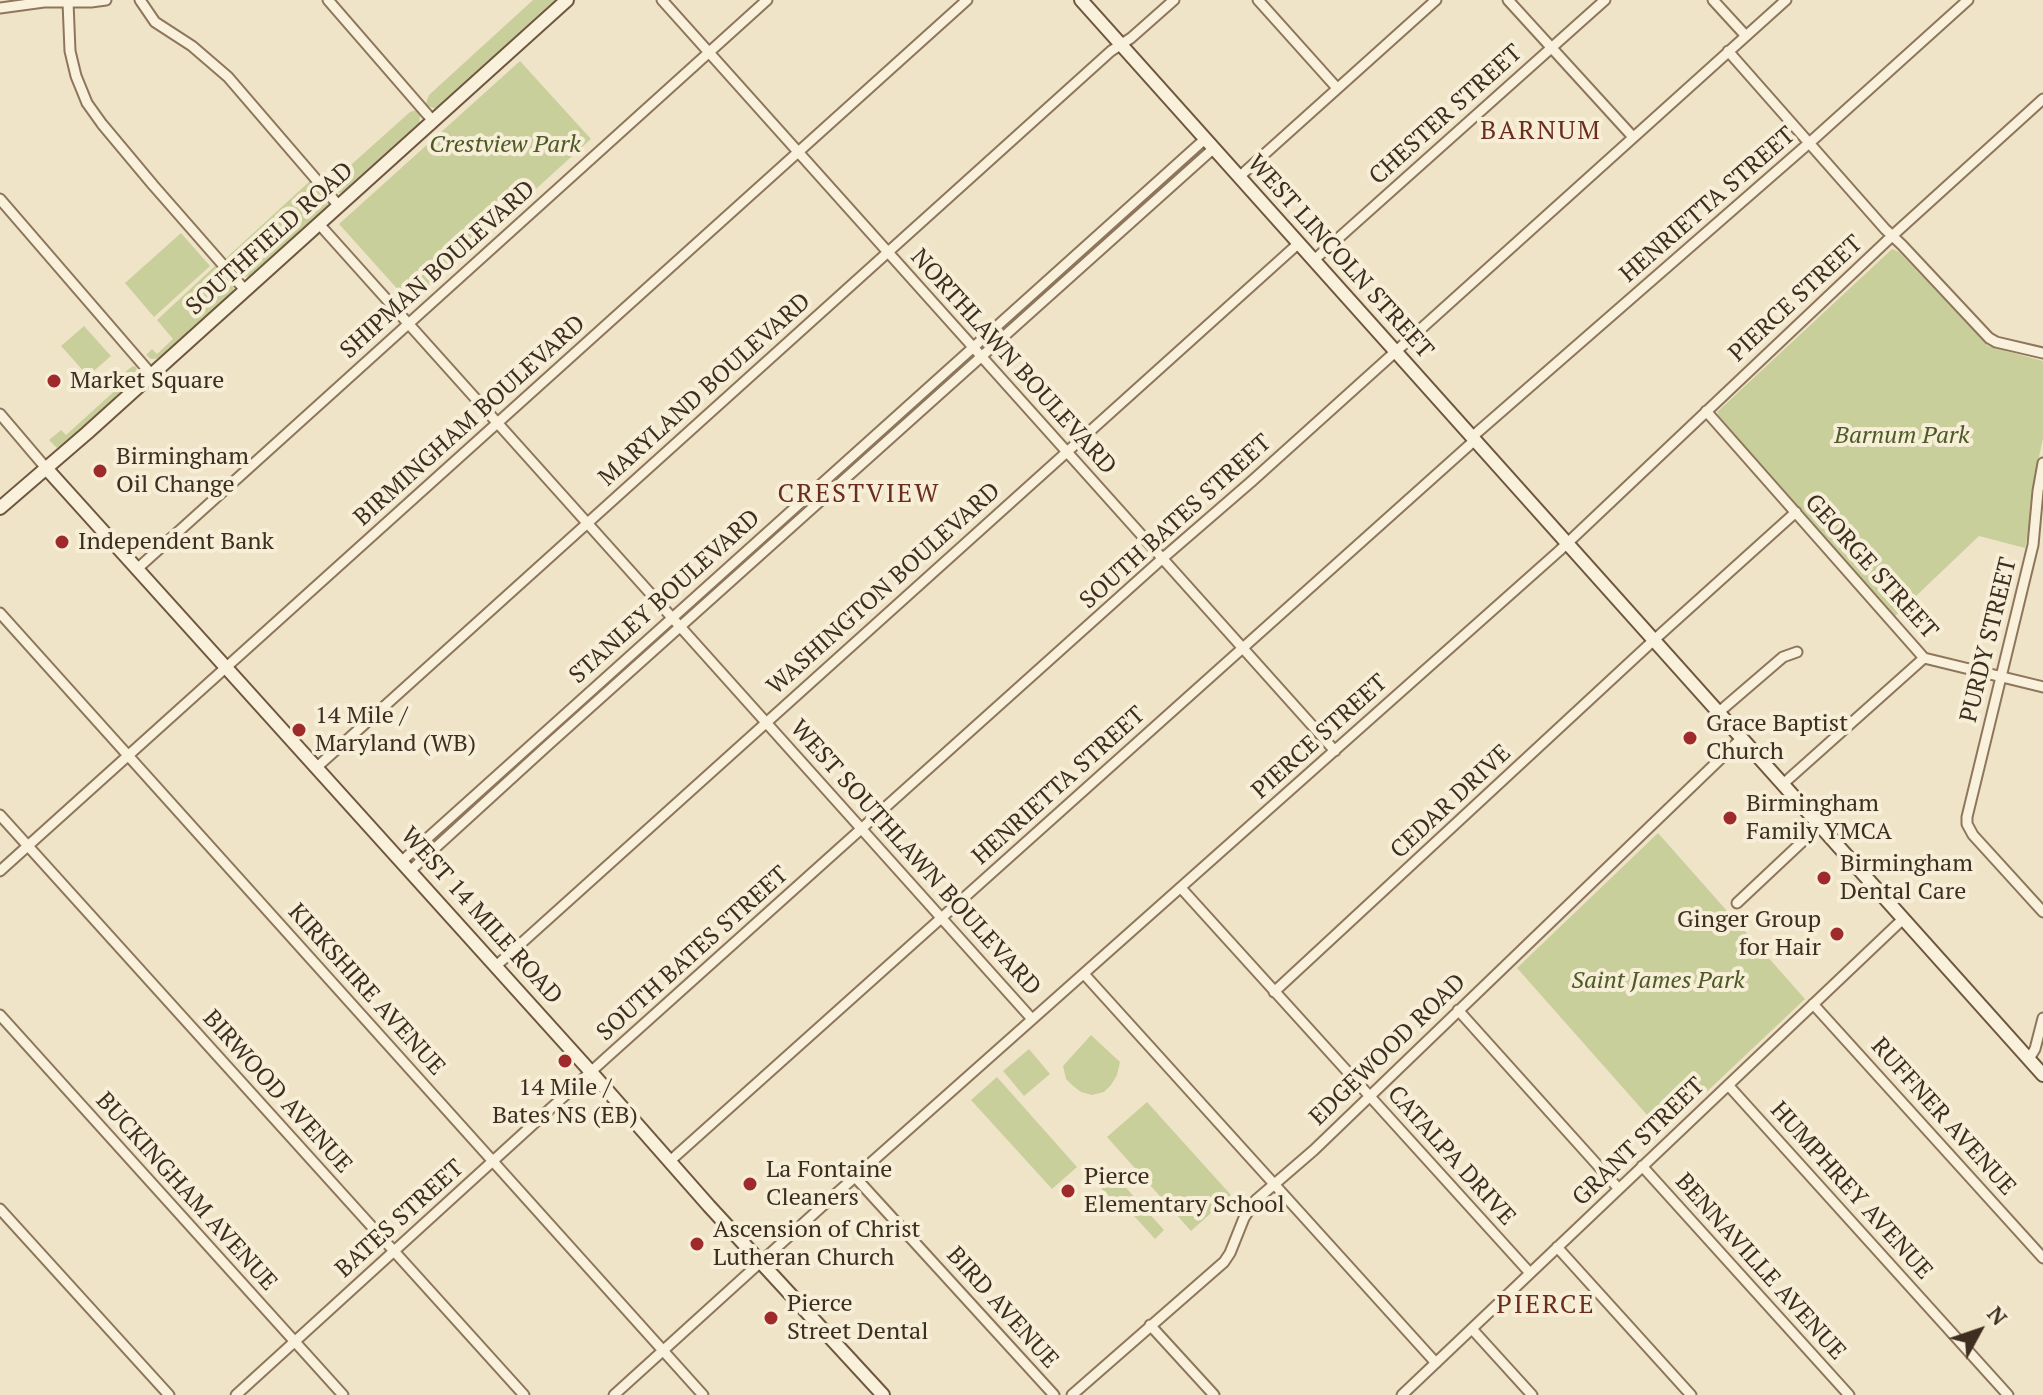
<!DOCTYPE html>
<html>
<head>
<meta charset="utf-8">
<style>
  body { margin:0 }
  #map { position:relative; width:2043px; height:1395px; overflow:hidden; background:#f0e4c8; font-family:"PT Serif",serif }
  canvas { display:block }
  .north { position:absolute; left:1939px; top:1291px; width:80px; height:80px; -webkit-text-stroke:6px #f7eed8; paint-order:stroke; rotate:50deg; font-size:22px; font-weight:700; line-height:32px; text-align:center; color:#3d2e20 }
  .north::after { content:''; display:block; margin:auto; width:28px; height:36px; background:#3d2e20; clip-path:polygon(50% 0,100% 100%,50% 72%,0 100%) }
</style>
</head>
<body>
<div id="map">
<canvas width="2043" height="1395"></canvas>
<div class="north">N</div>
</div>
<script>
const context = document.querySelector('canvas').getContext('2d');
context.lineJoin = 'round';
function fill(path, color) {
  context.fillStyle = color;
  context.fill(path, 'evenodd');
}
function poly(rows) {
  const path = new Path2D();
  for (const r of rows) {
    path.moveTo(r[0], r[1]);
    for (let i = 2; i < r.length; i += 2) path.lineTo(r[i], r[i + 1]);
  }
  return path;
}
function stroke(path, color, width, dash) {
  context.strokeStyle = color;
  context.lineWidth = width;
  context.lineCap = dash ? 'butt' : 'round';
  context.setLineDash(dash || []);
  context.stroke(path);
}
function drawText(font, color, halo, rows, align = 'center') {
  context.font = font + ' "PT Serif",serif';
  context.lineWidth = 8;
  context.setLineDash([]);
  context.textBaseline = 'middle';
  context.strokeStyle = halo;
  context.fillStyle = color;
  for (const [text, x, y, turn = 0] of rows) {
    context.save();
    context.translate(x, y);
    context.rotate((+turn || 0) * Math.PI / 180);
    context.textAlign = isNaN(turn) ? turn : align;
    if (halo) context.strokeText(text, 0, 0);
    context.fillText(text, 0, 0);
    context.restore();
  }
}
fill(poly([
  [533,0,561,0,437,109,427,106,426,103,429,95],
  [520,61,591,139,410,303,339,224],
  [417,110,420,115,419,128,348,192,339,193,333,189,334,180,410,112],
  [311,180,327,200,328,207,325,212,255,276,243,277,224,260],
  [181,233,210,266,154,317,125,283],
  [1892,249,1899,252,1988,346,2043,361,2043,438,2032,490,2029,527,2025,548,1979,536,1895,616,1720,418,1717,412],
  [216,265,233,286,234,292,230,298,162,358,151,359,146,355,152,349,157,354,173,339,157,320],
  [84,326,111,356,88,376,61,346],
  [133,366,136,367,138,376,134,383,62,445,57,448,49,440,61,430,66,435,129,378,125,372],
  [1658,833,1805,999,1663,1133,1517,968],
  [1091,1035,1120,1062,1117,1075,1111,1085,1104,1092,1092,1095,1081,1092,1072,1085,1066,1079,1063,1066],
  [1029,1049,1050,1074,1024,1096,1003,1071],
  [997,1077,1077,1167,1052,1189,971,1100],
  [1147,1102,1231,1195,1191,1231,1107,1137],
  [1111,1171,1164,1230,1155,1239,1124,1205,1110,1207,1109,1196,1097,1184]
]), '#c9cf9b');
const street = poly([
  [140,0,155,22,192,46,228,77,339,206],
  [328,0,433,121],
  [662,0,1335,751],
  [1258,0,1337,88],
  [1508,0,1633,137],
  [1713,0,1746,36],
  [68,2,70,51,76,76,87,103,102,124,153,185,245,290],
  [0,8,44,2,91,2,106,0],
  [1728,51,1885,229,1902,245,1989,338,1996,342,2043,353],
  [1239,177,1436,0],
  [0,199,152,375],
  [319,224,1032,1019],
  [1314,260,1605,0],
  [1706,411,1924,658,2043,687],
  [0,414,46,468],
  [1472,437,1816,137,1968,0],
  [2043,463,2038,491,2033,545,1967,817,1967,824,1973,835,2043,912],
  [137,569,767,0],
  [0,613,703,1395],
  [1719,712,1783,657,1797,652],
  [317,767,1111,51,1131,38,1174,0],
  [1783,784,1924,658],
  [0,815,524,1395],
  [402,861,1205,139],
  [0,871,967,0],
  [410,871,547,746,1214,148],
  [1181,888,1530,1273],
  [1737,903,1820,825],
  [496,966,1299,243],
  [1084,974,1436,1363],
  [1274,992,1654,640,1796,512],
  [1813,1004,2043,1258],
  [1458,1010,1619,1189],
  [0,1015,343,1395],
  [2029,1059,2035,1049,2043,1018],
  [1728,1085,2008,1395],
  [670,1161,1475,440],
  [1642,1166,1849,1395],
  [855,1177,1054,1395],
  [0,1209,169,1395],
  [1557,1247,1691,1395],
  [1150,1325,1214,1395],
  [1472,1329,1532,1395],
  [236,1395,606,1058,1163,558,1252,481,1786,0],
  [614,1395,829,1200,1559,551,1892,236,2043,99],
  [1072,1395,1224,1262,1230,1253,1244,1218,1256,1200,1314,1150,1742,738],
  [1402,1395,1903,919]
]);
const secondary = poly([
  [1081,0,2043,1075],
  [46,468,591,1072,709,1206,883,1395],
  [0,508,87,433,567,0]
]);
stroke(street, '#8d765c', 13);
stroke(secondary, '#6f573f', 16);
stroke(street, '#faf1dc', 9);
stroke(secondary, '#faf1dc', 12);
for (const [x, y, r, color] of [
  [54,381,8,"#9e2a2b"],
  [100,471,8,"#9e2a2b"],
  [62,542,8,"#9e2a2b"],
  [299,730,8,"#9e2a2b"],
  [1690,738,8,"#9e2a2b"],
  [1730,818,8,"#9e2a2b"],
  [1824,878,8,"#9e2a2b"],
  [1837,934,8,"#9e2a2b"],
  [565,1061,8,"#9e2a2b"],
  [750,1184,8,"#9e2a2b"],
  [1068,1191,8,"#9e2a2b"],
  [697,1244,8,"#9e2a2b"],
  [771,1318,8,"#9e2a2b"]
]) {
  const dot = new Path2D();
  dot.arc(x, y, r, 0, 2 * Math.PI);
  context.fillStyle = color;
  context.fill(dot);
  stroke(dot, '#f7eed8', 3);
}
drawText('24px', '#3d2e20', '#f7eed8', [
  ["CHESTER STREET",1446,115,-42],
  ["HENRIETTA STREET",1708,205,-41],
  ["SOUTHFIELD ROAD",270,239,-42],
  ["WEST LINCOLN STREET",1340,257,48],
  ["SHIPMAN BOULEVARD",438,270,-42],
  ["PIERCE STREET",1796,299,-43],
  ["NORTHLAWN BOULEVARD",1013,362,48],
  ["MARYLAND BOULEVARD",705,390,-42],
  ["BIRMINGHAM BOULEVARD",470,421,-42],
  ["SOUTH BATES STREET",1176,522,-42],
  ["GEORGE STREET",1871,567,48],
  ["WASHINGTON BOULEVARD",884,589,-42],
  ["STANLEY BOULEVARD",665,597,-42],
  ["PURDY STREET",1989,640,-76],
  ["PIERCE STREET",1320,737,-42],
  ["HENRIETTA STREET",1059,786,-42],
  ["CEDAR DRIVE",1451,802,-43],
  ["WEST SOUTHLAWN BOULEVARD",915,858,48],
  ["WEST 14 MILE ROAD",481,916,48],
  ["SOUTH BATES STREET",693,954,-42],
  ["KIRKSHIRE AVENUE",366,990,48],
  ["EDGEWOOD ROAD",1388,1050,-44],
  ["BIRWOOD AVENUE",277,1092,48],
  ["RUFFNER AVENUE",1943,1117,48],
  ["GRANT STREET",1639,1142,-44],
  ["CATALPA DRIVE",1451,1156,48],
  ["HUMPHREY AVENUE",1851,1191,48],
  ["BUCKINGHAM AVENUE",186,1192,48],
  ["BATES STREET",400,1219,-42],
  ["BENNAVILLE AVENUE",1760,1267,48],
  ["BIRD AVENUE",1002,1308,48]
]);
drawText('italic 24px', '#4d5a26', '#f7eed8', [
  ["Crestview Park",505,145],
  ["Barnum Park",1902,436],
  ["Saint James Park",1658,981]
]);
drawText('24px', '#3d2e20', '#f7eed8', [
  ["Market Square",70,381],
  ["Birmingham",116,457],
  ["Oil Change",116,485],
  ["Independent Bank",78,542],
  ["14 Mile /",315,716],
  ["Maryland (WB)",315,744],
  ["Grace Baptist",1706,724],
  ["Church",1706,752],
  ["Birmingham",1746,804],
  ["Family YMCA",1746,832],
  ["Birmingham",1840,864],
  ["Dental Care",1840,892],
  ["Ginger Group",1821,920,"right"],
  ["for Hair",1821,948,"right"],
  ["14 Mile /",565,1088,"center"],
  ["Bates NS (EB)",565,1116,"center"],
  ["La Fontaine",766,1170],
  ["Cleaners",766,1198],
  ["Pierce",1084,1177],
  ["Elementary School",1084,1205],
  ["Ascension of Christ",713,1230],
  ["Lutheran Church",713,1258],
  ["Pierce",787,1304],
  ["Street Dental",787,1332]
], 'left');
context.letterSpacing = '2px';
drawText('26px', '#6b2e1e', '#f7eed8', [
  ["BARNUM",1541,132],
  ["CRESTVIEW",859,495],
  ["PIERCE",1546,1306]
]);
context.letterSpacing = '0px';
</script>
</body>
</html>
